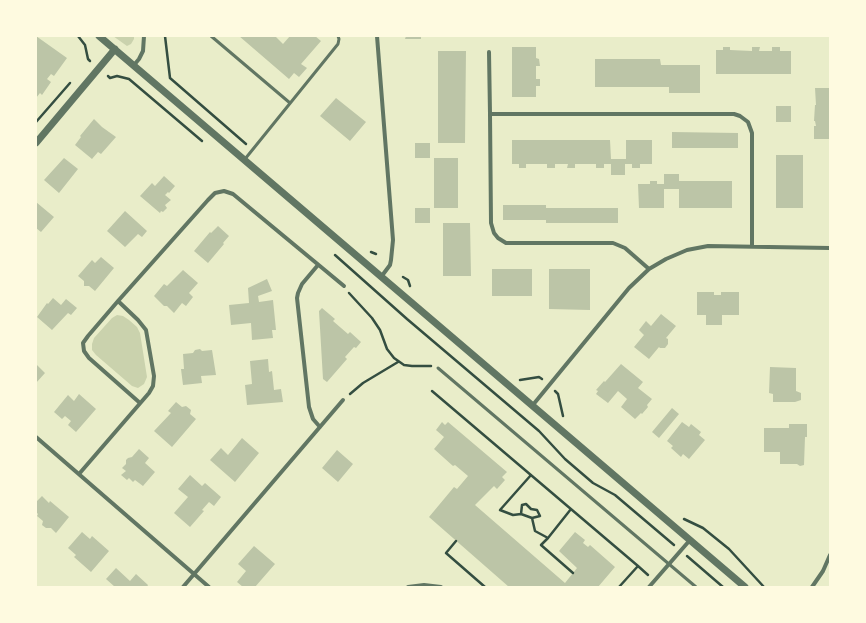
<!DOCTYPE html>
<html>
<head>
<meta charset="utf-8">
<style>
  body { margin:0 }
  #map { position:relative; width:866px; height:623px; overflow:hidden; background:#e9edc9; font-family:"DejaVu Sans",sans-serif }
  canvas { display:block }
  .frame { position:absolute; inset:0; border:37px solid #fefae0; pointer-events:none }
</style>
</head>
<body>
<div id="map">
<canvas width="866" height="623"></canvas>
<div class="frame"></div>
</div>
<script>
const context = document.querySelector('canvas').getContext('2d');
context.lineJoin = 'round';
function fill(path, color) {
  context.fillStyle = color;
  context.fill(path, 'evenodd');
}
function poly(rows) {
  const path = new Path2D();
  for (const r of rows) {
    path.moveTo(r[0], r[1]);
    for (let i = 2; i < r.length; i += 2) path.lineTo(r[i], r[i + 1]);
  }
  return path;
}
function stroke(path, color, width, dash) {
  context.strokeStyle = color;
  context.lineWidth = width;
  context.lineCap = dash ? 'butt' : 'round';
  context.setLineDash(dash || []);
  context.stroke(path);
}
fill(poly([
  [113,36,134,36,134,39,131,44,127,46],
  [117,315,123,316,129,320,137,327,140,333,147,377,144,384,138,388,132,386,96,355,92,350,92,344,94,338,112,318]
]), '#cad2ad');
fill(poly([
  [36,36,67,58,54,76,51,74,47,79,51,82,42,95,40,93,36,98],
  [239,36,275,36,283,44,290,36,315,36,321,41,301,64,307,68,299,77,294,73,289,79],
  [406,36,421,36,421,39,405,39],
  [512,47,536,47,536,58,539,59,540,66,536,66,536,79,540,79,540,86,536,86,536,97,512,97],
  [723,47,730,47,730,50,752,51,752,47,760,47,759,51,772,51,772,47,780,47,780,51,791,51,791,74,716,74,716,50,723,50],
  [438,51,466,51,465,143,438,143],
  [595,59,660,59,661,65,700,65,700,93,669,93,669,87,595,87],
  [815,88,830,88,830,139,814,139,814,126,816,126,815,121,814,121,815,105,816,105],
  [336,98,366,122,350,141,320,116],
  [776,106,791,106,791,122,776,122],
  [94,119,102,127,116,137,101,154,98,152,92,159,75,145,81,137,80,136],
  [672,132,738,133,738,148,672,148],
  [512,140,610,140,611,159,626,159,626,140,652,140,652,164,640,164,640,168,632,168,632,164,625,164,625,175,611,175,611,164,604,164,604,168,596,168,596,164,575,164,575,168,567,168,568,164,555,164,555,168,547,168,547,164,526,164,526,168,519,168,519,164,512,164],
  [415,143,430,143,430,158,415,158],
  [776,155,803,155,803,208,776,208],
  [64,158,78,169,59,193,44,180],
  [434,158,458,158,458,208,434,208],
  [664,174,679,174,679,181,732,181,732,208,679,208,679,189,664,189,664,208,639,208,638,184,650,184,650,181,657,181,657,184,664,184],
  [164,176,175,186,169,193,168,192,165,195,171,200,165,205,167,208,163,212,161,211,160,213,140,196,152,183,155,186],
  [36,202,54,217,41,232,36,228],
  [503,205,546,205,546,208,618,208,618,223,546,223,546,220,503,220],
  [415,208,430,208,430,223,415,223],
  [125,211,147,231,142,237,138,234,125,247,107,231],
  [443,223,470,223,471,276,443,276],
  [218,226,229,236,223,243,224,244,208,263,194,251,210,232,211,233],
  [101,257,114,268,95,291,89,286,84,286,84,281,78,276,92,260,95,263],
  [492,269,532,269,532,296,492,296],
  [549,269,590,269,590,310,549,309],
  [183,270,198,283,189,293,193,297,186,306,182,303,174,313,167,306,164,306,154,296,164,284,167,286],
  [267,279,272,291,258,296,259,302,273,300,276,330,272,330,273,338,252,340,251,323,231,325,229,305,249,303,248,288],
  [697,292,714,292,714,295,721,295,721,292,739,292,739,315,722,315,722,325,706,325,706,315,697,315],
  [53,298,61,305,66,299,77,308,71,315,68,313,52,330,37,317,47,303,48,304],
  [322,308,335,319,333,321,348,334,350,332,361,342,356,348,354,347,345,357,347,359,327,382,323,379,319,311],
  [661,314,676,326,666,338,668,339,668,344,665,348,660,348,659,347,649,359,634,347,644,335,639,330,646,321,651,326],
  [200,349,202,351,212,350,216,375,201,376,202,383,183,385,181,369,184,369,183,354,193,353,195,350],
  [268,359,269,372,272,371,274,390,281,389,283,402,247,405,245,385,252,384,250,361],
  [36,364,45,373,36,383],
  [621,364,643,382,638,388,652,399,647,405,648,407,642,414,641,413,635,419,621,407,627,399,618,391,608,403,596,394,598,391,596,390,604,381,605,382],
  [770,367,796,368,796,391,801,393,801,400,795,402,773,402,773,394,769,393],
  [79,394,96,409,76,432,68,425,71,421,65,416,62,419,54,412,68,395,74,401],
  [176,402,182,407,186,406,191,410,190,414,196,419,172,447,154,431,171,413,168,411],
  [672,408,679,414,659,438,652,432],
  [442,422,445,425,448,422,507,472,502,477,505,480,497,489,494,486,475,505,565,583,577,568,559,551,575,532,585,540,583,543,588,547,590,545,615,567,598,587,509,587,429,517,454,487,457,489,468,476,455,465,453,466,434,449,444,437,436,430],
  [682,422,689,427,691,424,701,432,699,435,705,440,689,459,683,454,681,457,671,448,673,446,667,441],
  [789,424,807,424,807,437,805,437,804,465,800,466,797,464,780,464,780,452,764,452,764,428,789,428],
  [242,438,259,453,235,482,210,460,221,448,228,455],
  [139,449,149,458,145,463,155,472,143,486,135,480,133,482,129,478,127,480,121,475,126,471,122,468,126,464,126,460,128,458,132,457],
  [337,450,353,464,338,482,322,468],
  [190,475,202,486,205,483,221,497,214,506,209,502,202,510,204,511,190,527,174,513,188,497,178,489],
  [42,496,49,503,50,501,69,517,56,533,51,528,46,528,42,525,43,521,37,516,38,514,36,512,36,502],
  [82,532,90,539,92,536,109,551,91,572,74,557,76,555,68,548],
  [254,546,275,564,255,587,243,587,237,582,246,571,238,564],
  [116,568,130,581,136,574,148,585,147,587,115,587,106,579]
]), '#bcc5a7');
stroke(poly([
  [78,36,85,45,88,59,90,61],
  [165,36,170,78,246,144],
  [108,76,110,78,117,76,129,79,202,141],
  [36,122,70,83],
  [371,252,376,254],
  [335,255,407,319,539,431,565,459,593,483,615,495,674,545],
  [403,277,408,280,410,286],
  [349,293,372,318,380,330,387,349,394,358,404,365,412,366,431,366],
  [520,380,539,377,542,379],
  [432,391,638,566],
  [555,391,558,394,563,416],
  [350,394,363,383,398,362],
  [531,475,500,510,513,515,521,514,532,518,535,531,548,538,571,509],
  [521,514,522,505,526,504,531,509,537,510,540,516,532,518],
  [684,519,703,528,729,549,764,587],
  [548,538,541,545,573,573],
  [456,541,446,553,485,587],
  [687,556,723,587],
  [619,587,638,566,648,575]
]), '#344e41', 2.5);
stroke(poly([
  [211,36,290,103],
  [245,159,338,44,339,39,338,36],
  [438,368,696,587]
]), '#617663', 3);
stroke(poly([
  [377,36,393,240,391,260,390,265,381,277],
  [489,52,490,114],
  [134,65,139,59,143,51,144,36],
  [318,265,302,284,298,293,297,298,309,407,313,419,320,427],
  [649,269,625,248,613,243,506,243,498,238,494,233,491,223,490,114,734,114,740,116,748,122,752,133,752,246],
  [140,403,89,358,84,351,83,343,88,336,118,301,208,200,215,193,224,191,233,194,344,286],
  [532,406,629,288,649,269,666,259,687,250,708,246,830,248],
  [36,437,209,587],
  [79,474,149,393,153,386,154,376,146,330,138,320,118,301],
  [183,587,343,400],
  [408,587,424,585,441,587],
  [649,587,690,540],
  [812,587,823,571,830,555]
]), '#617663', 4);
stroke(poly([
  [99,36,745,587],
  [36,143,115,49]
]), '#617663', 7);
</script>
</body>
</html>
